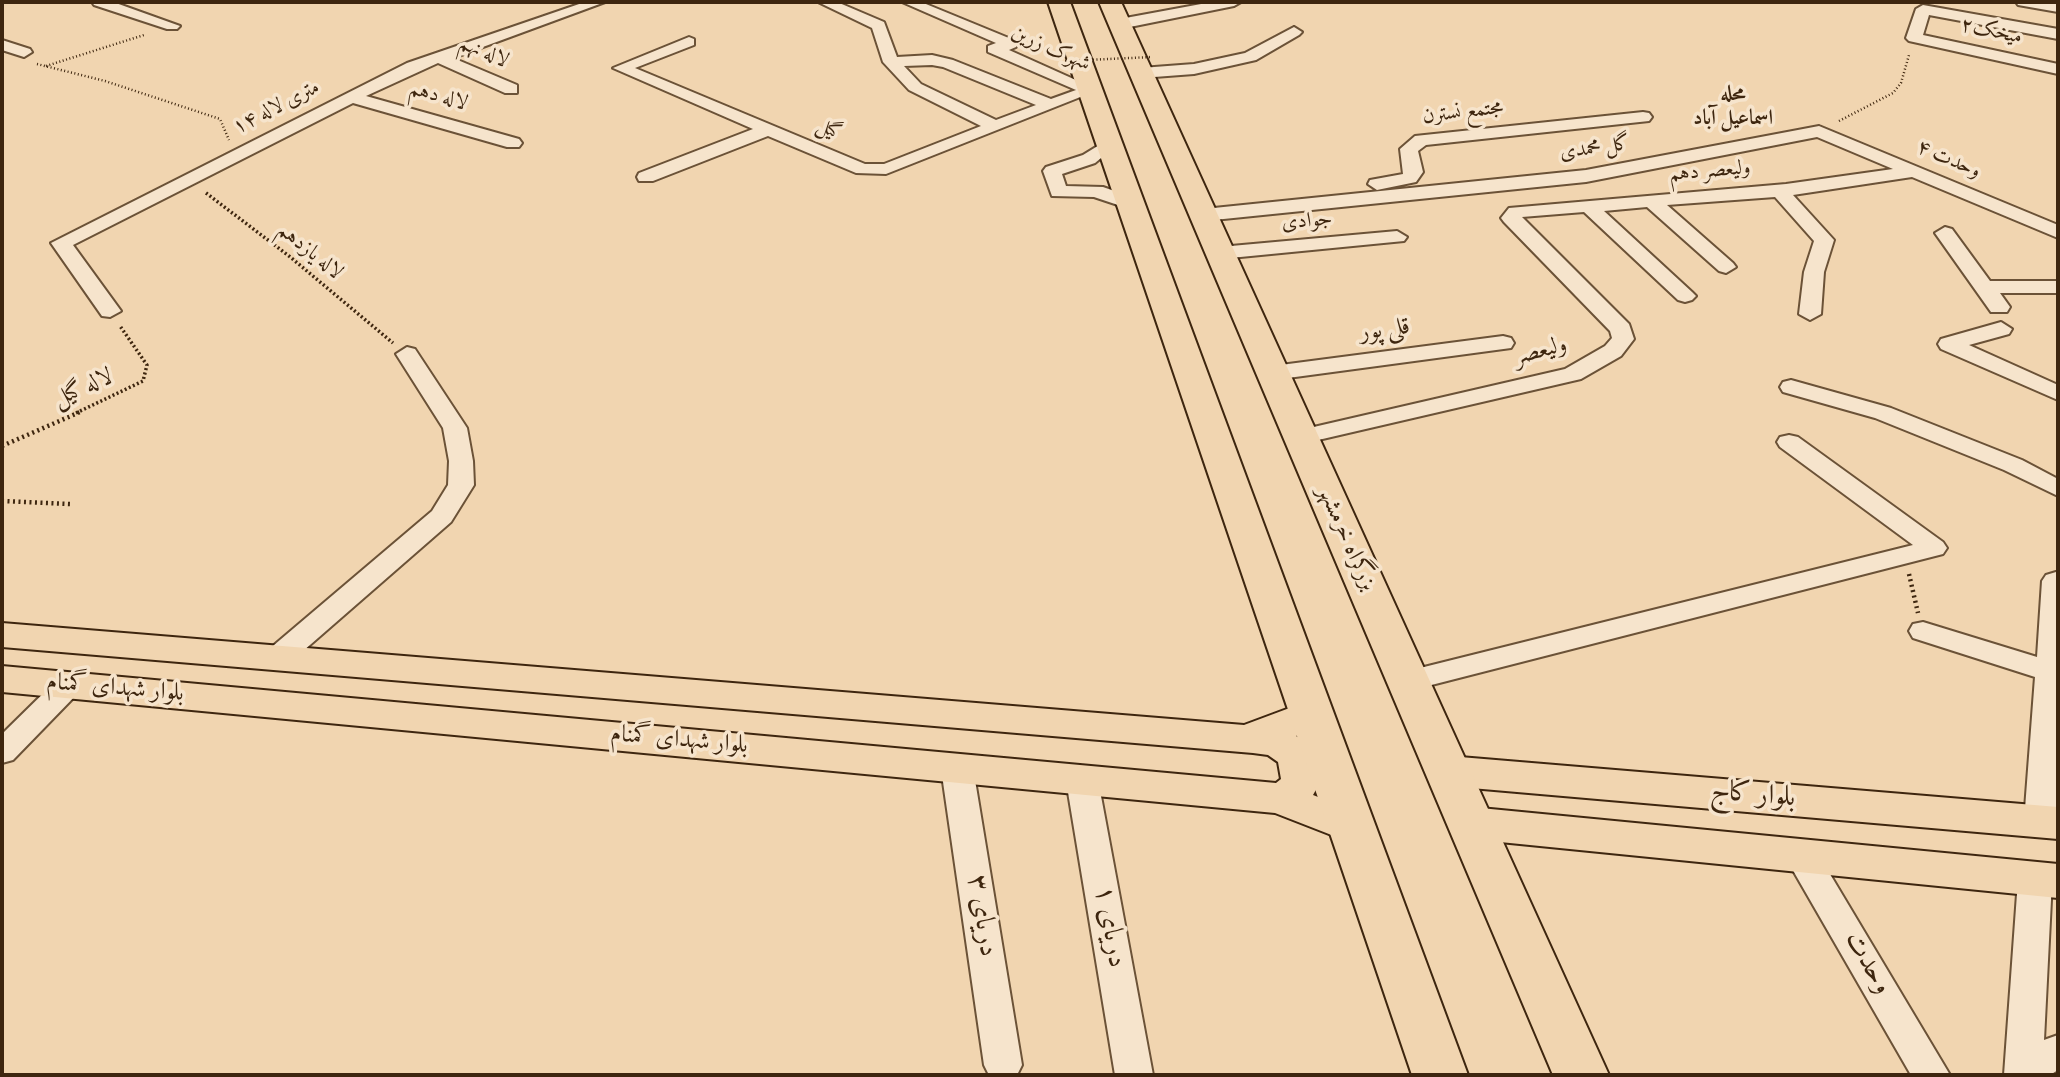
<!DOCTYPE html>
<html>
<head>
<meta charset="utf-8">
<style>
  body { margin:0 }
  #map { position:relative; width:2060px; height:1077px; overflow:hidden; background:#f1d5b0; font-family:"Sorts Mill Goudy",serif }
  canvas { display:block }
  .frame { position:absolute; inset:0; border:4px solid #3e260f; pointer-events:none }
</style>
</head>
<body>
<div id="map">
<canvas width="2060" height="1077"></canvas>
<div class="frame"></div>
</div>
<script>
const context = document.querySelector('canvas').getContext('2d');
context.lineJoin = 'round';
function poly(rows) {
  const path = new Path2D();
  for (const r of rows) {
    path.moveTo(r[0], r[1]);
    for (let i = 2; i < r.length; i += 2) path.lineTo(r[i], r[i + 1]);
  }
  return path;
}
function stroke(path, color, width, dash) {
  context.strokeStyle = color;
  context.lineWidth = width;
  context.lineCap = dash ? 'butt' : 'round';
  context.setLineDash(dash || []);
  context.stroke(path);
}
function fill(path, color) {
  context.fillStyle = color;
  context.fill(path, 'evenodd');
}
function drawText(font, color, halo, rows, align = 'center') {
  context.font = font + ' "Sorts Mill Goudy",Amiri,serif';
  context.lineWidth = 7;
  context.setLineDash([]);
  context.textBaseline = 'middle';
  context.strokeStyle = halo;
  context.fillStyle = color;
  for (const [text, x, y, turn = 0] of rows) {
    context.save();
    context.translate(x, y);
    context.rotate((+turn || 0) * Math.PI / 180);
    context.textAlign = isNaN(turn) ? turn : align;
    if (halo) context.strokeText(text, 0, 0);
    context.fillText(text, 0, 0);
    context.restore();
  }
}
const minor = poly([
  [92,2,113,2,180,26,177,29,167,29,94,5,92,2],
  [585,2,605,2,453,58,517,85,517,93,505,93,438,63,366,96,519,139,522,143,519,147,507,147,353,103,73,245,121,311,110,317,102,316,51,243,407,63,585,2],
  [818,2,837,2,884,22,897,57,932,55,953,60,1051,99,1076,90,988,52,988,46,996,43,902,2,921,2,1016,41,1016,47,1009,50,1098,90,886,174,856,173,768,136,653,181,639,181,637,177,639,173,753,129,613,68,689,37,694,39,694,45,635,68,865,164,884,164,981,126,909,90,883,62,872,28,818,2],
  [932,65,943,67,1036,105,996,120,921,84,904,66,932,65],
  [1212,2,1241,2,1234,6,1120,29,1112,24,1120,19,1212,2],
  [2016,2,2058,4,2058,12,2018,5,2016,2],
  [1923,5,2058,29,2058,39,1929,15,1923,35,2058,64,2058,74,1909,41,1906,38,1916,9,1923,5],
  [1294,27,1302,32,1299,35,1256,60,1194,74,1141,78,1133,73,1141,68,1194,64,1245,53,1294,27],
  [2,40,30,49,32,52,24,57,2,50,2,40],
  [1643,112,1649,113,1652,117,1649,121,1426,145,1418,151,1423,172,1416,182,1377,190,1368,184,1370,180,1403,174,1400,149,1415,136,1643,112],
  [1819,126,2058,225,2058,238,1912,177,1793,195,1834,240,1824,272,1821,314,1810,320,1799,314,1804,272,1814,241,1775,197,1667,205,1733,263,1736,267,1726,273,1719,271,1647,207,1604,211,1692,292,1696,296,1692,300,1685,302,1678,300,1584,212,1522,217,1629,324,1634,339,1621,356,1581,379,1301,444,1292,442,1289,437,1292,432,1565,369,1605,346,1612,338,1610,331,1504,222,1501,218,1509,208,1786,184,1893,169,1817,137,1586,182,1204,221,1194,215,1204,209,1586,170,1819,126],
  [1109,139,1118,144,1095,163,1062,174,1066,186,1103,187,1137,199,1139,203,1137,207,1130,209,1094,197,1052,196,1043,171,1046,167,1083,155,1109,139],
  [1945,227,1952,229,1990,281,2058,281,2058,293,2000,293,2010,307,2007,312,1991,312,1935,233,1945,227],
  [1397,231,1407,237,1404,241,1220,259,1210,253,1220,247,1397,231],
  [2001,322,2012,329,2009,334,1969,345,2058,385,2058,400,1941,349,1938,344,1941,339,2001,322],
  [1503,336,1511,338,1514,343,1511,348,1273,380,1262,373,1273,366,1503,336],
  [407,347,415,349,467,428,473,461,474,485,451,522,287,665,277,668,267,665,263,658,267,651,432,511,448,485,449,461,443,428,396,354,407,347],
  [1791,380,1891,408,2022,460,2058,479,2058,496,2004,470,1875,418,1783,392,1780,387,1783,382,1791,380],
  [1789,435,1798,437,1943,542,1947,548,1943,554,1408,691,1398,688,1393,681,1398,674,1408,671,1913,545,1780,447,1777,442,1780,437,1789,435],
  [2056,572,2056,822,2051,831,2040,834,2029,831,2024,822,2035,677,1913,638,1909,631,1913,624,1923,622,2037,657,2042,581,2046,575,2056,572],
  [69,675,79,678,84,685,79,692,13,760,2,763,2,734,59,678,69,675],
  [957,757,968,760,973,768,1022,1065,1017,1075,989,1075,984,1065,941,768,946,760,957,757],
  [1082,768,1093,772,1098,780,1153,1075,1115,1075,1066,780,1071,772,1082,768],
  [1800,840,1812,844,1950,1075,1911,1075,1783,853,1788,844,1800,840],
  [2035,867,2047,871,2052,880,2044,1040,2058,1035,2058,1070,2050,1075,2004,1075,2018,880,2023,871,2035,867]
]);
const major = poly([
  [2,623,1244,725,1311,700,1324,704,1330,713,1324,722,1296,736,1306,742,1320,763,1321,781,1313,795,1367,816,1373,827,1367,838,1352,843,1275,813,2,692,2,666,1276,783,1281,779,1278,762,1268,755,1253,753,2,647,2,623],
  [1448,756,2058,807,2058,839,1448,786,1434,781,1428,771,1434,761,1448,756],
  [1470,807,2058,864,2058,898,1470,839,1455,834,1449,823,1455,812,1470,807]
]);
const highway = poly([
  [1048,2,1070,2,1468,1075,1412,1075,1048,2],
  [1099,2,1121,2,1609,1075,1553,1075,1099,2]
]);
stroke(minor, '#6b5237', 4);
stroke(major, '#3e260f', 4);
stroke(highway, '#3e260f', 4);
stroke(poly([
  [37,64,105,81,220,119,229,140],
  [46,66,144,35],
  [1839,121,1893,93,1901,83,1909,55]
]), '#3e260f', 2.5, [1, 2.5]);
stroke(poly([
  [206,193,289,256,393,343],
  [76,413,143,381,147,365,120,326]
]), '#3e260f', 3.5, [2, 2.5]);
stroke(poly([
  [2,446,80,412],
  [2,501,70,504],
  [1909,574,1918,613]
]), '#3e260f', 4.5, [2, 3.5]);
fill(minor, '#f6e4cc');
fill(major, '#f1d5b0');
fill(highway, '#f1d5b0');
stroke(poly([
  [1065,61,1152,57]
]), '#3e260f', 2.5, [1, 2.5]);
drawText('21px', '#3e260f', '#f6e4cc', [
  ["میخک۲",1991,33,12],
  ["شهرک زرین",1050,50,24],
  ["لاله نهم",483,54,23],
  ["لاله دهم",438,98,16],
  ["۱۴ متری لاله",277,109,-27],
  ["مجتمع نسترن",1463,114,-7],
  ["گیل",828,131,23],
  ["گل محمدی",1595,150,-8],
  ["وحدت ۴",1948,161,23],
  ["ولیعصر دهم",1710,173,-5],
  ["جوادی",1307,223,-5],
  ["لاله یازدهم",309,253,39]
]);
drawText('bold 21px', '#3e260f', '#f6e4cc', [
  ["محله",1733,96],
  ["اسماعیل آباد",1733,120]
]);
drawText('24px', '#3e260f', '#f6e4cc', [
  ["قلی پور",1385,332,-7],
  ["ولیعصر",1541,353,-15],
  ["لاله گیل",84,390,-24],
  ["بزرگراه خرمشهر",1345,539,66],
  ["بلوار شهدای گمنام",115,690,5],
  ["بلوار شهدای گمنام",679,742,5]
]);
drawText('28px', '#3e260f', '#f6e4cc', [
  ["بلوار کاج",1753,797,5],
  ["دریای ۳",980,916,81],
  ["دریای ۱",1108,927,80],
  ["وحدت",1866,964,59]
]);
</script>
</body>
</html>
